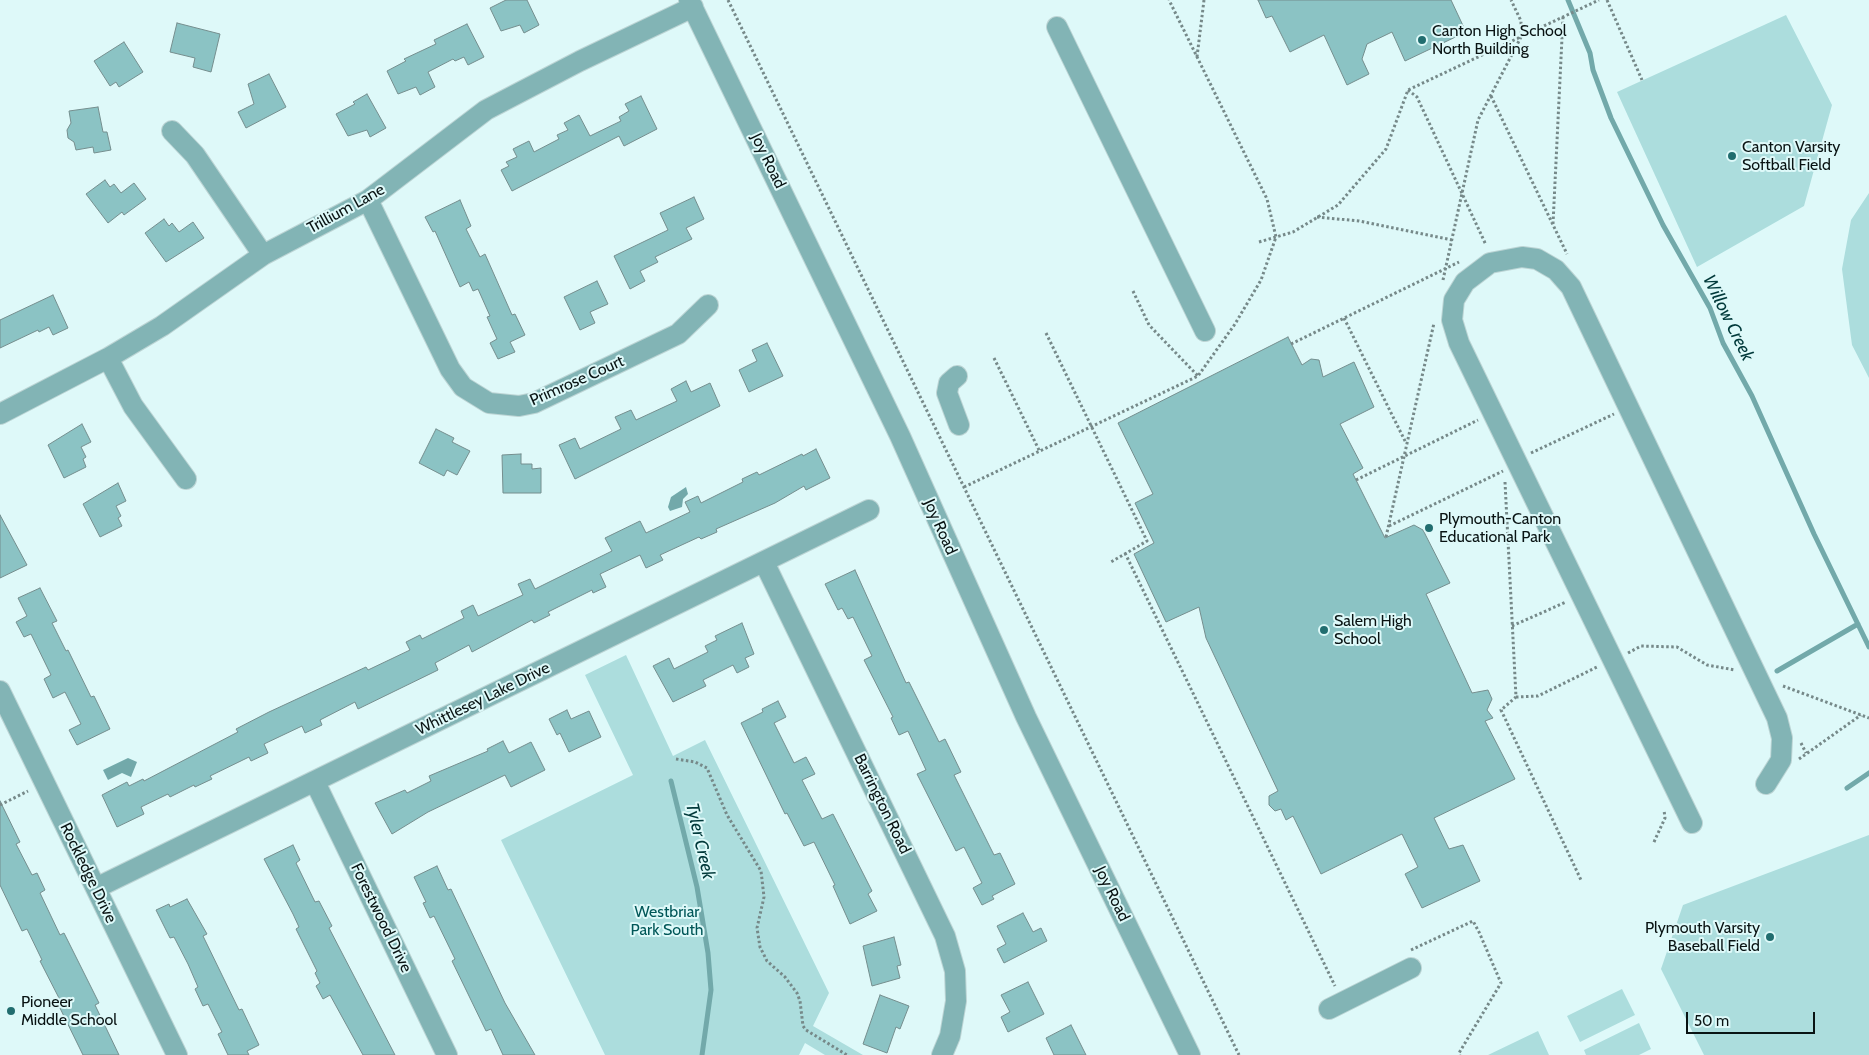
<!DOCTYPE html>
<html>
<head>
<meta charset="utf-8">
<style>
  body { margin:0 }
  #map { position:relative; width:1869px; height:1055px; overflow:hidden; background:#def9f9; font-family:Cabin,sans-serif }
  canvas { display:block }
  .scale { position:absolute; left:1686px; top:1012px; width:129px; height:22px; box-sizing:border-box; border:2px solid #091313; border-top:0; padding-left:6px; font-size:15px; line-height:18px; white-space:nowrap; color:#091313; -webkit-text-stroke:4px #def9f9; paint-order:stroke }
</style>
</head>
<body>
<div id="map">
<canvas width="1869" height="1055"></canvas>
<div class="scale">50 m</div>
</div>
<script>
const context = document.querySelector('canvas').getContext('2d');
context.lineJoin = 'round';
function fill(path, color) {
  context.fillStyle = color;
  context.fill(path, 'evenodd');
}
function poly(rows) {
  const path = new Path2D();
  for (const r of rows) {
    path.moveTo(r[0], r[1]);
    for (let i = 2; i < r.length; i += 2) path.lineTo(r[i], r[i + 1]);
  }
  return path;
}
function stroke(path, color, width, dash) {
  context.strokeStyle = color;
  context.lineWidth = width;
  context.lineCap = dash ? 'butt' : 'round';
  context.setLineDash(dash || []);
  context.stroke(path);
}
function drawText(font, color, halo, rows, align = 'center') {
  context.font = font + ' Cabin,sans-serif';
  context.lineWidth = 4;
  context.setLineDash([]);
  context.textBaseline = 'middle';
  context.strokeStyle = halo;
  context.fillStyle = color;
  for (const [text, x, y, turn = 0] of rows) {
    context.save();
    context.translate(x, y);
    context.rotate((+turn || 0) * Math.PI / 180);
    context.textAlign = isNaN(turn) ? turn : align;
    if (halo) context.strokeText(text, 0, 0);
    context.fillText(text, 0, 0);
    context.restore();
  }
}
fill(poly([
  [1786,15,1832,105,1804,206,1697,267,1617,92],
  [1869,193,1869,378,1852,345,1842,269,1851,220],
  [626,655,673,756,705,740,829,993,813,1026,863,1055,825,1055,805,1043,799,1055,605,1055,501,840,633,775,585,675],
  [1869,835,1869,1055,1704,1055,1661,969,1683,905],
  [1622,989,1635,1015,1580,1042,1567,1016],
  [1639,1023,1651,1049,1639,1055,1586,1055,1584,1050],
  [1538,1031,1549,1055,1488,1055]
]), '#acdddd');
fill(poly([
  [686,487,688,494,683,499,682,507,670,511,668,507,671,497],
  [128,758,137,762,131,777,122,773,108,780,103,770]
]), '#72a9aa');
stroke(poly([
  [1568,0,1590,53,1593,70,1611,118,1663,225,1710,308,1723,343,1752,396,1814,534,1869,647],
  [1777,671,1858,624],
  [671,781,697,887,708,953,711,990,702,1055],
  [1847,788,1869,773]
]), '#72a9aa', 5);
const building = poly([
  [506,0,527,0,539,25,524,33,520,25,501,31,490,8,506,0],
  [1258,0,1451,0,1466,32,1405,61,1392,32,1367,44,1362,59,1369,74,1347,85,1324,35,1290,52,1272,16,1266,18,1258,0],
  [177,23,220,34,211,72,193,67,195,58,170,52,177,23],
  [467,24,484,57,468,65,464,57,455,61,453,59,428,72,435,87,420,95,416,87,398,94,387,71,406,61,404,59,436,44,434,40,467,24],
  [124,42,143,72,119,87,116,82,110,86,94,61,124,42],
  [269,74,286,107,246,128,238,112,254,104,248,84,269,74],
  [367,94,386,128,370,137,367,130,348,136,336,114,355,104,353,102,367,94],
  [641,96,657,129,624,146,619,136,512,191,501,170,509,166,506,162,517,157,513,149,529,141,534,152,559,139,557,135,568,130,564,123,579,115,590,136,621,121,619,117,629,111,625,104,641,96],
  [98,107,103,132,107,132,111,150,94,153,93,147,76,150,74,142,68,138,67,130,71,123,69,111,98,107],
  [105,180,110,187,114,184,121,193,134,183,146,199,124,215,122,212,108,223,86,194,105,180],
  [694,197,704,219,686,228,692,239,655,257,658,262,640,271,645,281,630,289,614,256,668,230,660,213,694,197],
  [460,200,471,226,466,229,480,257,485,254,512,315,515,314,525,335,510,342,515,352,498,359,490,343,497,339,487,317,490,316,478,289,473,291,469,282,460,287,435,231,433,232,425,217,460,200],
  [164,219,169,226,172,223,179,232,193,222,204,238,166,262,145,233,164,219],
  [597,281,608,304,590,312,595,323,580,330,564,297,597,281],
  [53,295,68,328,53,335,49,327,39,332,38,330,0,348,0,320,53,295],
  [1288,337,1302,365,1311,359,1319,360,1323,377,1354,362,1374,407,1340,424,1363,468,1353,474,1385,538,1414,525,1423,530,1450,583,1426,594,1472,693,1488,690,1492,699,1487,710,1493,718,1485,721,1515,779,1434,818,1449,849,1463,845,1480,881,1422,908,1405,874,1418,867,1402,834,1321,874,1293,816,1286,820,1281,809,1275,811,1269,805,1269,796,1278,791,1206,638,1199,607,1166,622,1134,554,1154,543,1135,503,1153,494,1118,423,1288,337],
  [767,343,783,376,749,392,739,370,757,361,752,350,767,343],
  [686,381,691,392,710,383,720,406,575,479,559,445,575,438,580,449,621,429,615,417,631,410,636,420,677,401,671,389,686,381],
  [82,424,91,442,81,447,86,457,83,459,86,467,64,478,48,445,82,424],
  [436,429,454,438,452,442,470,451,457,475,447,470,444,476,419,463,436,429],
  [816,449,830,478,806,490,804,486,775,503,716,529,717,532,701,539,699,537,660,555,663,560,646,568,640,555,600,574,606,587,593,593,592,590,548,612,550,615,534,623,532,620,472,652,469,645,435,663,438,670,358,709,355,702,320,720,322,725,305,733,302,726,264,744,268,753,251,761,249,757,210,776,212,779,195,787,194,785,170,797,168,794,141,807,144,814,117,827,102,795,127,782,129,786,143,779,144,781,238,732,236,729,269,712,366,667,368,670,410,650,406,642,420,635,422,639,464,618,461,611,473,605,478,616,523,595,518,584,530,579,535,589,612,551,605,538,640,521,646,533,690,512,685,502,698,496,701,503,743,482,742,479,757,472,759,475,802,454,803,456,816,449],
  [521,454,521,464,532,464,532,469,541,468,541,493,503,493,502,455,521,454],
  [118,483,126,501,116,506,121,516,118,518,122,526,100,537,83,504,118,483],
  [0,515,27,565,0,578,0,515],
  [855,570,906,683,909,682,939,742,945,739,961,772,954,775,994,855,1000,853,1015,884,992,896,994,899,982,905,973,888,982,883,964,847,956,851,917,774,926,770,908,731,899,735,891,718,893,717,864,660,872,656,853,617,848,619,842,608,838,610,825,584,855,570],
  [40,588,57,621,52,623,66,651,68,650,91,697,94,696,110,729,77,745,69,730,81,724,65,692,53,698,44,679,51,675,31,634,24,637,16,622,27,616,18,598,40,588],
  [742,623,754,654,745,658,749,667,737,673,733,665,703,680,706,686,673,702,653,666,669,658,674,669,708,652,705,646,717,640,715,636,742,623],
  [778,701,786,717,774,723,794,763,806,757,815,774,802,780,822,819,833,814,872,891,868,894,877,911,850,924,833,886,835,885,814,842,804,846,787,813,785,814,741,723,763,712,762,709,778,701],
  [567,710,571,719,589,711,601,737,569,752,560,733,557,735,549,719,567,710],
  [503,741,509,753,531,742,545,770,511,787,505,775,428,812,392,834,375,803,405,790,407,793,431,781,429,776,488,751,487,749,503,741],
  [0,801,20,842,16,844,32,875,37,873,45,890,40,893,60,935,64,933,99,1003,95,1005,119,1055,83,1055,57,1002,60,1000,40,961,42,960,27,929,22,931,0,885,0,801],
  [293,845,300,860,296,863,315,902,319,901,332,926,329,928,395,1055,363,1055,330,995,323,999,316,986,320,983,315,973,317,971,296,929,299,927,293,914,264,859,293,845],
  [437,866,448,890,451,889,505,1003,535,1055,503,1055,491,1029,486,1031,452,961,455,959,434,916,430,918,423,903,426,902,414,877,437,866],
  [187,899,207,934,203,936,239,1010,242,1009,259,1045,247,1051,249,1055,228,1055,218,1034,222,1032,208,1004,203,1006,195,989,198,987,188,964,174,937,170,938,156,910,169,904,170,907,187,899],
  [1023,913,1033,932,1041,928,1047,941,1004,963,997,949,1006,944,997,926,1023,913],
  [894,937,901,965,897,966,900,978,872,986,863,946,894,937],
  [1028,982,1044,1014,1008,1032,1001,1017,1010,1012,1001,995,1028,982],
  [880,995,909,1006,900,1029,896,1027,887,1053,863,1044,880,995],
  [1071,1025,1086,1055,1054,1055,1046,1038,1071,1025]
]);
fill(building, '#8bc3c4');
stroke(building, '#758e8e', 1);
const minor = poly([
  [689,0,900,436,1026,717,1190,1055],
  [1057,27,1205,331],
  [172,131,195,155,263,255],
  [368,200,450,369,463,387,489,403,519,406,534,403,678,334,708,305],
  [108,358,133,406,186,479],
  [957,376,949,383,947,393,959,425],
  [0,414,108,358,162,326,263,255,368,200,486,110,580,61,693,7],
  [764,562,945,936,955,971,956,1001,950,1036,942,1055],
  [0,691,177,1055],
  [315,782,447,1055],
  [1692,823,1459,343,1452,320,1454,300,1465,282,1490,263,1522,257,1537,259,1556,270,1571,287,1777,718,1782,738,1781,760,1766,784],
  [96,888,869,510],
  [1329,1009,1411,968]
]);
stroke(minor, '#bcd4d4', 22);
stroke(poly([
  [728,0,1239,1055],
  [1607,0,1642,80],
  [1197,57,1204,0],
  [1408,90,1417,97,1486,245],
  [1491,96,1567,254],
  [1317,217,1359,221,1452,240],
  [1553,224,1563,17],
  [1259,242,1293,232,1338,205,1386,149,1408,90,1599,0],
  [1443,280,1478,120,1521,37,1521,21,1511,0],
  [1133,291,1149,325,1198,376],
  [1344,318,1406,443],
  [1046,333,1147,541,1111,562],
  [1291,344,1459,262],
  [994,358,1040,452],
  [1531,453,1614,414],
  [1356,480,1478,420],
  [1505,482,1516,697,1501,710,1581,880],
  [964,487,1198,376,1235,324,1261,280,1276,237,1267,199,1169,0],
  [1389,526,1503,471],
  [1386,537,1434,323],
  [1125,553,1335,986],
  [1512,626,1566,602],
  [1628,653,1641,646,1677,647,1707,665,1735,670],
  [1783,686,1869,718],
  [1516,697,1538,696,1597,667],
  [1801,743,1806,753],
  [676,759,695,762,707,768,727,815,761,871,764,897,757,928,760,947,767,961,785,977,797,993,800,1001,803,1026,806,1030,847,1055],
  [1799,759,1861,715],
  [0,805,28,791],
  [1654,842,1665,818,1664,810],
  [1411,950,1473,921,1479,932,1501,983,1459,1053,1460,1055]
]), '#768989', 3, [2.5, 2.5]);
stroke(minor, '#82b4b5', 20);
for (const [x, y, r, color] of [
  [1422,40,5,"#216d6f"],
  [1732,156,5,"#216d6f"],
  [1429,528,5,"#216d6f"],
  [1324,630,5,"#216d6f"],
  [1770,937,5,"#216d6f"],
  [11,1011,5,"#216d6f"]
]) {
  const dot = new Path2D();
  dot.arc(x, y, r, 0, 2 * Math.PI);
  context.fillStyle = color;
  context.fill(dot);
  stroke(dot, '#def9f9', 2);
}
drawText('16px', '#091313', '#def9f9', [
  ["Canton High School",1432,31],
  ["North Building",1432,49],
  ["Canton Varsity",1742,147],
  ["Softball Field",1742,165],
  ["Plymouth-Canton",1439,519],
  ["Educational Park",1439,537],
  ["Salem High",1334,621],
  ["School",1334,639],
  ["Plymouth Varsity",1760,928,"right"],
  ["Baseball Field",1760,946,"right"],
  ["Pioneer",21,1002],
  ["Middle School",21,1020]
], 'left');
drawText('16px', '#091313', '#def9f9', [
  ["Joy Road",768,161,64],
  ["Trillium Lane",346,209,-29],
  ["Primrose Court",577,381,-24],
  ["Joy Road",940,527,66],
  ["Whittlesey Lake Drive",483,699,-26],
  ["Barrington Road",882,804,64],
  ["Rockledge Drive",88,873,64],
  ["Joy Road",1112,894,64],
  ["Forestwood Drive",381,918,64]
]);
drawText('16px', '#005758', '#def9f9', [
  ["Westbriar",667,912],
  ["Park South",667,930]
]);
drawText('italic 18px', '#01393a', '#def9f9', [
  ["Willow Creek",1728,318,64],
  ["Tyler Creek",700,841,77]
]);
</script>
</body>
</html>
